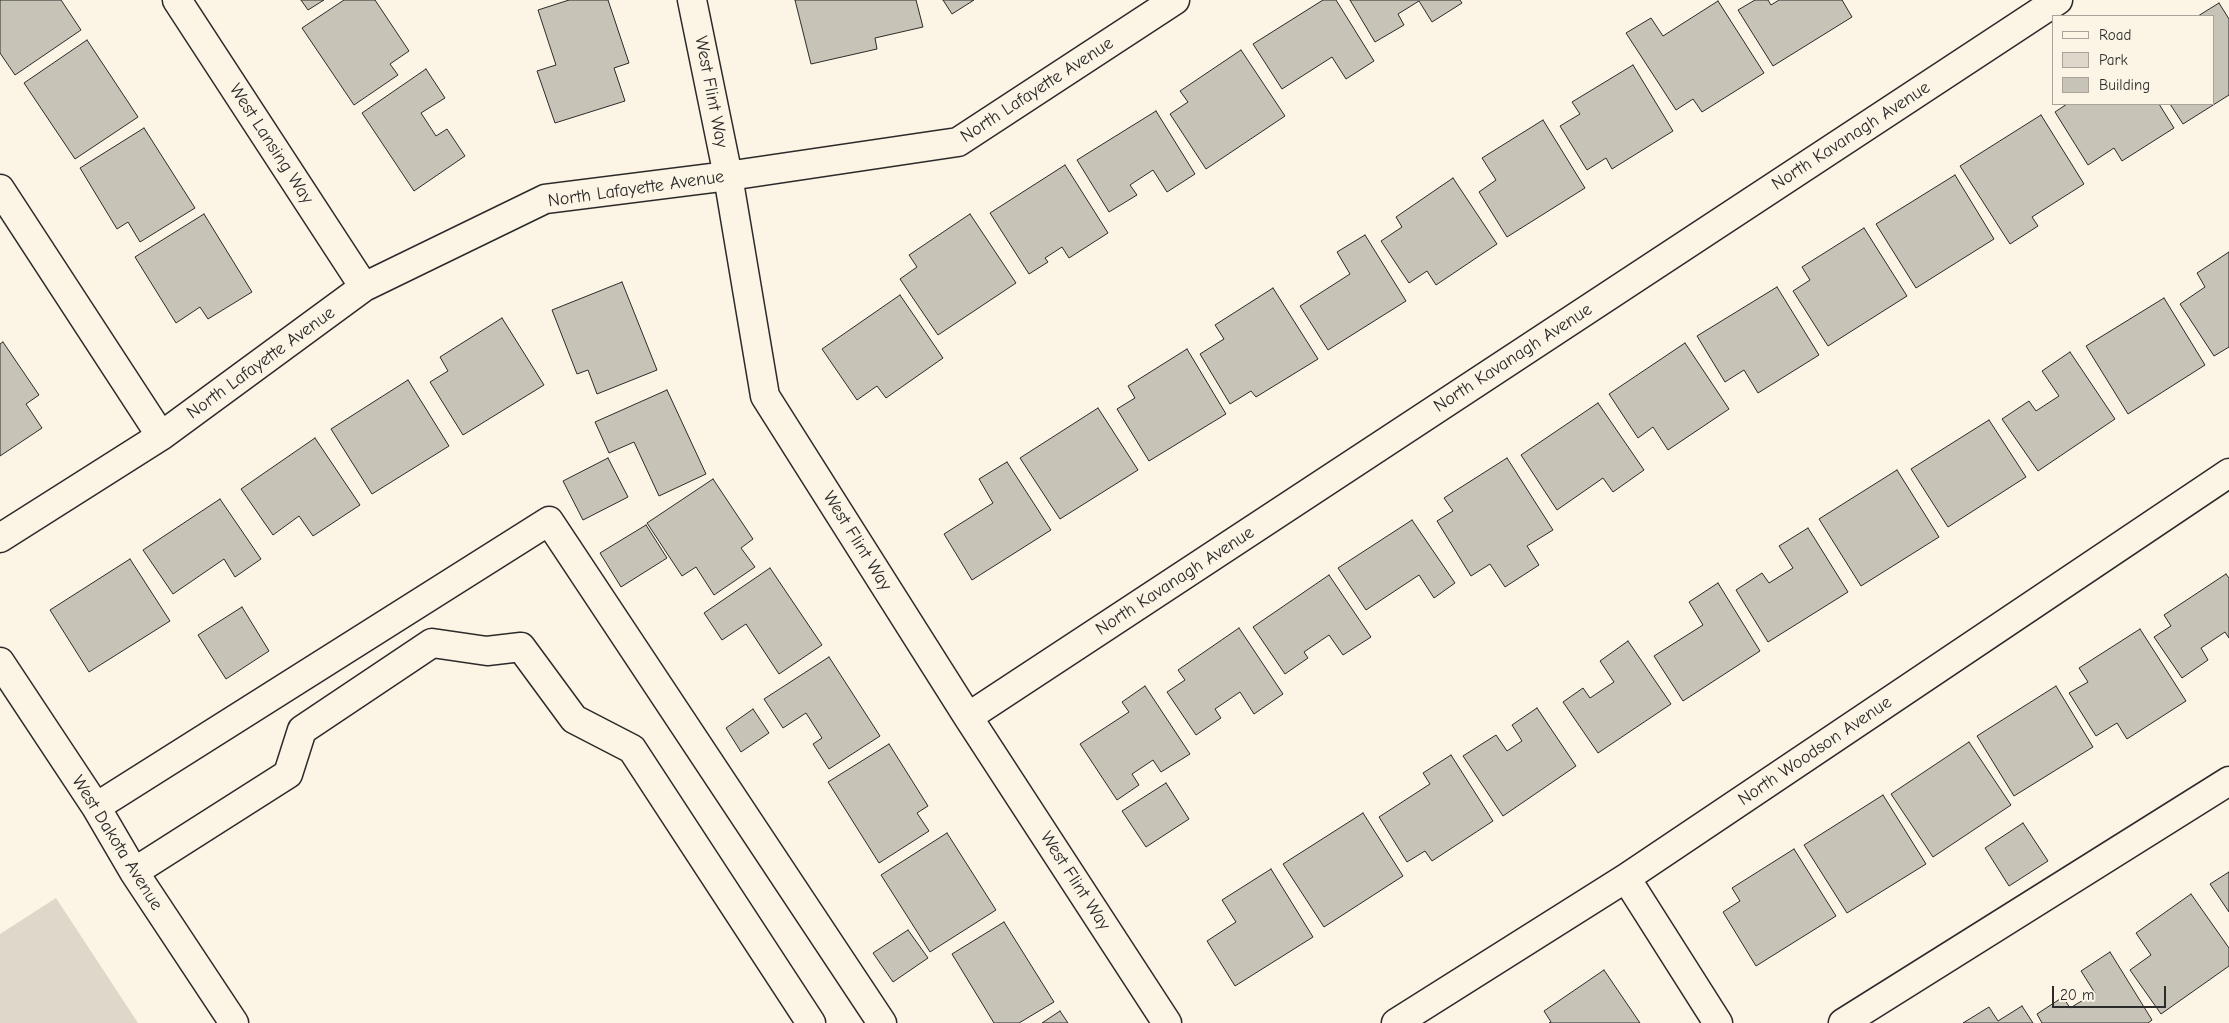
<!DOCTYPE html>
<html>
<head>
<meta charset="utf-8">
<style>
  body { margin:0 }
  #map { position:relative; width:2229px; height:1023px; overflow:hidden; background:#fcf5e5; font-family:"Comic Neue",sans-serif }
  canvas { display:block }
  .legend { position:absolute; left:2052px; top:15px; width:162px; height:90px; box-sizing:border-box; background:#fcf5e5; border:1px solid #a8a49b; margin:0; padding:6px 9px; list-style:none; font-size:15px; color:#2b2b2b }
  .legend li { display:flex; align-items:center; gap:10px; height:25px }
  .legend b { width:25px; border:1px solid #a8a49b }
  .scale { position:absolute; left:2052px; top:986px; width:114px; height:22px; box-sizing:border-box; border:2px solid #2b2b2b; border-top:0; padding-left:6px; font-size:15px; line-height:18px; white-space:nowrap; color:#2b2b2b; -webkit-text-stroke:4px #fcf5e5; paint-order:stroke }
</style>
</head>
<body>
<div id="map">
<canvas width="2229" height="1023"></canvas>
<ul class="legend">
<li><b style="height:6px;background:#fcf5e5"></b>Road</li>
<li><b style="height:14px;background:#ded8ca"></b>Park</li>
<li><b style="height:14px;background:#c8c3b7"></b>Building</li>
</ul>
<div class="scale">20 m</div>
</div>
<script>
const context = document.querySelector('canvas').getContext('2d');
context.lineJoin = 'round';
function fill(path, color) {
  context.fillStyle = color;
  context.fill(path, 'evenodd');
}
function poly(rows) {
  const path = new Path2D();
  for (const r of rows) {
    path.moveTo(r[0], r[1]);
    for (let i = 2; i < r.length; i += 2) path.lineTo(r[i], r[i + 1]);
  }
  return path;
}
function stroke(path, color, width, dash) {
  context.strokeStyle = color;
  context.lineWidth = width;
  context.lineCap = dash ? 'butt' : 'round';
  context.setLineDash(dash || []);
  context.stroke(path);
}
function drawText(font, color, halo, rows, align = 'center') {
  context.font = font + ' "Comic Neue",sans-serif';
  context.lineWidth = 4.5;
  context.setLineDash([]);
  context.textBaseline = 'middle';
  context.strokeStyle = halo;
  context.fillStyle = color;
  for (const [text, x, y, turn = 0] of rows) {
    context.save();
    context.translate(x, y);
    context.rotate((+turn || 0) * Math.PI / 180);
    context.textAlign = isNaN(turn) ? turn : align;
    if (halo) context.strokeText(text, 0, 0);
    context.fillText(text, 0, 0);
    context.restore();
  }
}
fill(poly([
  [56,898,138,1023,0,1023,0,934]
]), '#ded8ca');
const building = poly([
  [0,0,61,0,81,30,15,75,0,53,0,0],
  [301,0,324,0,308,10,301,0],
  [344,0,375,0,409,51,390,64,398,75,354,105,302,28,344,0],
  [569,0,608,0,629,63,614,68,625,101,555,123,537,71,556,65,538,10,569,0],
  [795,0,916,0,923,27,875,38,877,49,811,64,795,0],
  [943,0,974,0,952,14,943,0],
  [1323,0,1336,0,1374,61,1346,79,1332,57,1282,89,1253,44,1323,0],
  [1350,0,1460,0,1462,3,1432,22,1419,1,1398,14,1404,25,1375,42,1350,0],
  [1755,0,1768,0,1771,5,1779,0,1842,0,1852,17,1773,66,1738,10,1755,0],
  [1718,1,1764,73,1702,112,1693,99,1676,110,1626,33,1651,18,1663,36,1718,1],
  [2219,3,2229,19,2229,95,2183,124,2170,104,2213,104,2213,16,2198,16,2219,3],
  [87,40,138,117,75,159,24,83,87,40],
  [1241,50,1285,116,1206,169,1170,114,1188,102,1180,91,1241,50],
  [1633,65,1673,131,1612,169,1606,158,1587,170,1560,126,1580,114,1572,102,1633,65],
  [426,69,445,98,421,113,436,136,447,129,465,156,414,191,362,113,426,69],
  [2067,104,2159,104,2174,128,2122,161,2114,148,2088,165,2055,112,2067,104],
  [1156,111,1195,174,1167,192,1153,170,1130,185,1137,195,1109,212,1077,160,1156,111],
  [2041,115,2084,184,2032,217,2038,226,2010,244,1960,166,2041,115],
  [1543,120,1585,188,1507,237,1479,192,1496,180,1482,158,1543,120],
  [144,128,195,208,140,242,128,222,117,229,80,168,144,128],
  [1065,165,1108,233,1069,258,1062,247,1045,258,1048,262,1029,274,990,213,1065,165],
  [1955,175,1994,239,1916,288,1876,224,1955,175],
  [1453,178,1497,244,1436,285,1427,271,1409,283,1381,241,1402,227,1396,217,1453,178],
  [204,214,252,292,208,319,200,307,176,323,135,257,204,214],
  [970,214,1016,283,938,335,900,279,917,267,909,255,970,214],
  [1864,228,1907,296,1828,346,1793,291,1810,280,1802,267,1864,228],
  [1365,235,1406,301,1328,350,1300,306,1350,274,1337,252,1365,235],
  [2229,252,2229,347,2214,356,2180,304,2205,287,2197,273,2229,252],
  [622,282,657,370,597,394,588,370,577,374,552,310,622,282],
  [1777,287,1819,355,1758,393,1744,370,1725,382,1697,336,1777,287],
  [1273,288,1318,359,1256,397,1251,391,1230,404,1200,354,1224,339,1215,325,1273,288],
  [900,295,943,358,886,398,877,386,857,400,822,349,900,295],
  [2164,298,2205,365,2128,414,2086,346,2164,298],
  [502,318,544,385,463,435,430,382,448,371,440,357,502,318],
  [3,342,39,395,26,404,42,428,0,456,0,344,3,342],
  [1685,343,1729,409,1668,450,1653,427,1638,438,1609,394,1685,343],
  [1187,349,1226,414,1149,461,1117,409,1135,398,1128,386,1187,349],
  [2070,352,2115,419,2038,471,2002,419,2029,401,2036,411,2059,396,2042,371,2070,352],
  [408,380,449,446,372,494,331,429,408,380],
  [667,390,706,474,659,496,634,442,609,453,595,422,667,390],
  [1598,403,1644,470,1613,492,1603,478,1557,510,1521,455,1598,403],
  [1098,408,1138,470,1060,519,1020,458,1098,408],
  [1989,420,2026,477,1948,527,1911,469,1989,420],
  [315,438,360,505,313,536,299,516,273,535,241,489,315,438],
  [608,458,628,497,583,520,563,481,608,458],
  [1507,458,1553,530,1527,546,1539,565,1505,587,1490,564,1471,576,1437,521,1453,511,1444,498,1507,458],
  [1007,462,1051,530,972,580,944,534,993,503,979,479,1007,462],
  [1897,470,1939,537,1861,586,1819,519,1897,470],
  [713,479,753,539,741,548,755,567,714,595,696,567,682,576,647,523,713,479],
  [220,499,261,559,235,577,224,559,173,594,143,550,220,499],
  [1412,520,1455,583,1434,598,1419,575,1366,610,1338,568,1412,520],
  [646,525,667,558,621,587,600,553,646,525],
  [1808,528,1848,592,1768,642,1736,590,1762,573,1769,583,1793,568,1779,546,1808,528],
  [130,559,170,621,89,672,50,610,130,559],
  [770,568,822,645,779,674,746,624,722,640,704,613,770,568],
  [2226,574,2229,578,2229,638,2225,632,2201,648,2208,660,2182,678,2154,637,2171,626,2164,615,2226,574],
  [1329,575,1371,637,1343,655,1329,635,1304,652,1308,658,1285,674,1253,627,1329,575],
  [1718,583,1760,651,1683,701,1654,656,1703,625,1689,602,1718,583],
  [242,607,269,651,226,679,198,635,242,607],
  [1239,628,1283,694,1254,714,1240,692,1215,709,1221,718,1196,735,1167,692,1185,680,1178,670,1239,628],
  [2140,629,2186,701,2127,739,2117,723,2096,736,2069,693,2088,682,2079,668,2140,629],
  [1628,641,1671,704,1598,753,1563,702,1583,688,1590,698,1614,682,1600,661,1628,641],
  [829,657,880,736,829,769,813,744,822,738,806,713,783,728,764,699,829,657],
  [1145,686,1190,754,1161,772,1153,760,1132,774,1139,785,1117,800,1080,744,1129,712,1122,702,1145,686],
  [2056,686,2093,747,2014,796,1977,736,2056,686],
  [1537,708,1576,766,1503,816,1463,756,1496,735,1507,751,1522,741,1512,725,1537,708],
  [753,709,769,733,741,752,726,728,753,709],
  [1969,742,2011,805,1933,857,1891,794,1969,742],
  [889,744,928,806,917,813,929,831,879,863,828,782,889,744],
  [1451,755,1493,821,1432,861,1425,851,1407,862,1379,817,1430,784,1423,773,1451,755],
  [1166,783,1189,819,1146,847,1122,811,1166,783],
  [1883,795,1926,864,1847,913,1804,845,1883,795],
  [1363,813,1403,876,1324,927,1283,864,1363,813],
  [2023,823,2048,861,2009,886,1985,848,2023,823],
  [947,833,996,910,930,952,881,875,947,833],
  [1794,849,1836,916,1756,966,1723,912,1740,901,1732,888,1794,849],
  [1271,869,1313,937,1235,986,1207,941,1236,922,1222,900,1271,869],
  [2229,872,2229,912,2210,884,2229,872],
  [2191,894,2229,948,2229,966,2161,1014,2130,970,2151,955,2136,933,2191,894],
  [1004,922,1054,1002,1019,1023,994,1023,952,954,1004,922],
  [908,930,928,958,893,982,873,953,908,930],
  [2110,952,2152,1020,2148,1023,2042,1023,2037,1014,2063,997,2070,1008,2095,993,2081,971,2110,952],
  [1604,970,1640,1023,1549,1023,1551,1022,1544,1011,1604,970],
  [2022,1006,2033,1023,1963,1023,1989,1007,1998,1021,2022,1006],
  [1060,1011,1068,1023,1042,1023,1060,1011]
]);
fill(building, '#c8c3b7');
stroke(building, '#2b2b2b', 1);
const minor = poly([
  [177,0,364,287],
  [692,0,728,176,765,396,968,717,1167,1023],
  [0,189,161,436],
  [0,538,161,436,364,287,545,199,728,176,958,142,1175,0],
  [0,662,96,807,134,872,234,1023],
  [968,717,2058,0],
  [96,807,549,521,882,1023],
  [134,872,288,774,302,730,432,643,487,651,521,647,574,719,632,749,811,1023],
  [1626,878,1718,1023],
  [1396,1023,1626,878,2229,473],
  [1843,1023,2229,781]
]);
stroke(minor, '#2b2b2b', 31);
stroke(minor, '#fcf5e5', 28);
drawText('18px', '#2b2b2b', '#fcf5e5', [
  ["North Lafayette Avenue",1037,90,-33],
  ["West Flint Way",711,92,79],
  ["North Kavanagh Avenue",1851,136,-33],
  ["West Lansing Way",271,144,57],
  ["North Lafayette Avenue",636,189,-8],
  ["North Kavanagh Avenue",1513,358,-33],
  ["North Lafayette Avenue",261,363,-36],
  ["West Flint Way",857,541,58],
  ["North Kavanagh Avenue",1175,581,-33],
  ["North Woodson Avenue",1815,751,-34],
  ["West Dakota Avenue",117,843,58],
  ["West Flint Way",1075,881,57]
]);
</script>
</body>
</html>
